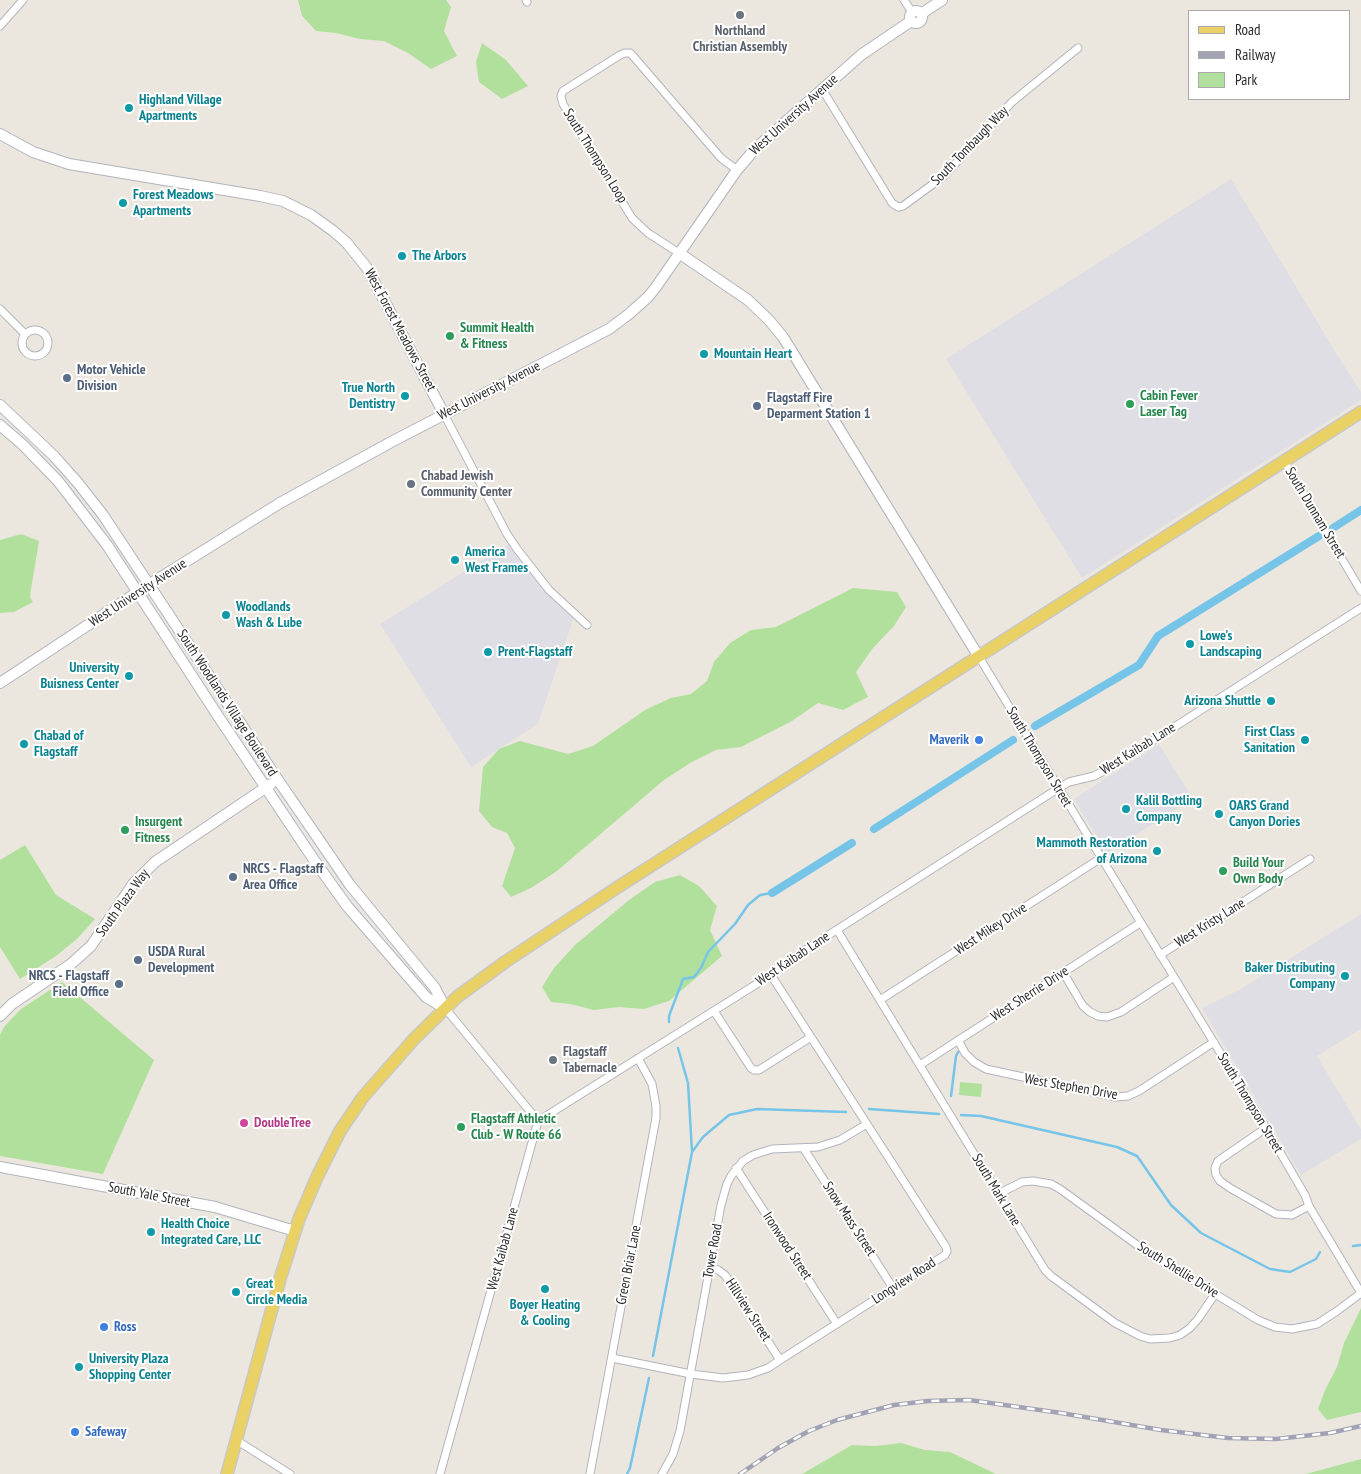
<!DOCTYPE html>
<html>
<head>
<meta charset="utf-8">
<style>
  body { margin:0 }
  #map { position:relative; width:1361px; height:1474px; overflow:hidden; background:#ece7de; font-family:"PT Sans Narrow",sans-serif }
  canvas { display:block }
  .legend { position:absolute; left:1188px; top:10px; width:162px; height:90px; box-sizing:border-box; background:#fff; border:1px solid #aaa; margin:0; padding:6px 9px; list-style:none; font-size:15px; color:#2b2b2b }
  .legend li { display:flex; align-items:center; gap:10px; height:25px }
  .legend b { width:25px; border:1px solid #aaa }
</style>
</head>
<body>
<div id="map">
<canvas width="1361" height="1474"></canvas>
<ul class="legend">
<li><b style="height:6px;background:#ead165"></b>Road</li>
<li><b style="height:6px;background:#a1a3b4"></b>Railway</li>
<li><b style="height:14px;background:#b1e09d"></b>Park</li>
</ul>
</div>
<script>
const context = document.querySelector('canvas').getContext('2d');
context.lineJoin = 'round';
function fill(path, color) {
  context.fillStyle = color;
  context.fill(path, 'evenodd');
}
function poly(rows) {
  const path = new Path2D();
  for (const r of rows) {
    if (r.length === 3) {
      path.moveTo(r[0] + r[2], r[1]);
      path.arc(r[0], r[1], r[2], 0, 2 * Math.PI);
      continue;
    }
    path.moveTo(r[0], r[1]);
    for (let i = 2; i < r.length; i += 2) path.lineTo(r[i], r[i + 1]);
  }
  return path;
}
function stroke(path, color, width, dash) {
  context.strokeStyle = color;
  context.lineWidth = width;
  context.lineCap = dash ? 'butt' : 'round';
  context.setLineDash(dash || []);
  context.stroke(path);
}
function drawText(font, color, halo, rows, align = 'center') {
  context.font = font + ' "PT Sans Narrow",sans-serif';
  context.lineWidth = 4;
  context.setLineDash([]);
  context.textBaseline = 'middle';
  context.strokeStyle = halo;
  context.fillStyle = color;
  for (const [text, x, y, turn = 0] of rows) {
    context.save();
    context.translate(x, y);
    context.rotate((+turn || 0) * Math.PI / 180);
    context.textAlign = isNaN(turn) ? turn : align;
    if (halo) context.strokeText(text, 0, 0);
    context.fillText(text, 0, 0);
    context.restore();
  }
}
fill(poly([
  [1231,179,1338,356,1361,392,1361,400,1082,578,946,359],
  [512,542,536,575,575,614,538,724,471,767,380,624],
  [1159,744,1193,799,1107,853,1074,799],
  [1361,914,1361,1029,1317,1056,1361,1129,1361,1139,1301,1175,1202,1008,1239,990]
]), '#e0dee5');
fill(poly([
  [298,0,446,0,451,7,444,31,457,56,431,69,408,53,384,41,360,39,336,33,316,31,302,16],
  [482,43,506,60,528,86,502,99,479,82,476,62],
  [21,534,39,541,31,589,30,597,33,602,14,612,0,613,0,540],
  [853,588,897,592,906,607,894,626,873,648,856,672,868,697,843,710,818,703,792,721,741,747,716,750,690,763,664,780,557,871,531,888,511,897,502,886,515,848,507,833,492,827,479,811,483,767,499,749,520,741,568,754,593,746,645,710,671,698,691,694,707,681,714,662,730,643,751,630,776,627],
  [25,845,56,895,95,919,77,939,56,956,20,979,0,947,0,860],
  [680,875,699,886,717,906,710,930,722,956,669,1001,644,1009,619,1007,594,1010,570,1004,551,1002,542,987,554,968,575,945,629,900,655,882],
  [62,982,154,1060,103,1174,0,1156,0,1035,4,1027,21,1009],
  [960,1082,982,1084,981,1097,959,1095],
  [1361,1308,1361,1412,1327,1420,1318,1409,1325,1390,1337,1367,1344,1343],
  [901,1443,925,1450,950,1452,996,1474,802,1474,852,1445,876,1446],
  [1361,1459,1361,1474,1306,1474]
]), '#b1e09d');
stroke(poly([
  [669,1022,669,1016,683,979,694,977,701,968,708,952,735,924,748,905,760,895,772,893],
  [678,1048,688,1083,692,1152],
  [951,1096,956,1056,958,1052],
  [869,1109,939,1114],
  [961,1115,981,1116,1117,1147,1137,1156,1171,1205,1201,1233,1270,1269,1290,1272,1316,1259,1320,1252],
  [1353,1246,1361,1245],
  [653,1356,692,1152,703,1137,729,1115,757,1109,846,1112],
  [627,1474,630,1468,649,1378]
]), '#76c5e9', 2.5);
stroke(poly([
  [1333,528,1361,510],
  [1035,726,1139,665,1158,636,1319,536],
  [874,829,1013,740],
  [772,893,852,843]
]), '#76c5e9', 8);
const street = poly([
  [526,0,527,2],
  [904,0,912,12],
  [0,26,23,0],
  [822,89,892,203,898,207,903,206,944,176,1012,102,1078,48],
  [679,253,648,233,632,218,563,104,561,96,563,91,620,55,625,53,630,53,633,56,721,158,737,170],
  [0,309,25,334],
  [35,343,13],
  [444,414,507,534,517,549,549,590,587,625],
  [1284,461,1361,591],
  [979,657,1266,1128,1305,1195,1309,1206,1361,1293,1337,1311,1317,1324,1292,1329,1275,1327,1258,1320,1151,1255,1060,1189,1051,1184,1033,1181,1022,1182,998,1194],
  [837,930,1045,1270,1051,1276,1115,1323,1140,1336,1150,1339,1170,1338,1180,1335,1190,1328,1198,1319,1215,1294],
  [1160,955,1310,859],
  [1063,972,1083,1006,1090,1012,1098,1016,1107,1017,1121,1012,1174,977],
  [880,1000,1101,858],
  [445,1008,538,1121],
  [714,1011,751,1068,754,1070,759,1070,811,1037],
  [958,1040,965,1053,974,1062,986,1069,1116,1097,1128,1096,1139,1091,1214,1042],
  [920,1065,1140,923],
  [1266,1128,1218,1161,1215,1168,1216,1175,1220,1181,1230,1188,1276,1214,1292,1215,1309,1206],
  [804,1149,893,1288],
  [736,1168,837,1324],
  [710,1268,718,1270,725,1275,780,1360],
  [612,1358,691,1374,723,1378,748,1375,768,1368,780,1360,945,1255,947,1251,946,1247,771,975],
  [236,1440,290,1474],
  [440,1474,538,1121,771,975,805,950,1059,788,1069,782,1094,776,1110,768,1361,608],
  [590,1474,656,1118,656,1106,652,1084,638,1058],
  [662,1474,673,1454,680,1431,721,1205,727,1184,731,1176,743,1161,753,1155,772,1149,818,1147,840,1140,867,1124]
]);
const secondary = poly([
  [916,17,6],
  [921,14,942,0],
  [0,134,33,152,69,164,260,196,283,201,311,215,332,230,346,242,367,268,444,414],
  [679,253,748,300,768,319,783,337,979,657],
  [0,405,54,456,78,483,103,515,278,780,350,885,435,988,445,1008],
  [0,425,23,445,58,481,107,545,216,713,314,860,347,906,426,997,444,1008],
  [0,683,150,584,280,503,393,441,609,329,629,314,648,297,656,287,737,170,755,149,861,55,911,21],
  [0,1016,12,1004,71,964,91,946,133,884,155,862,271,784],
  [0,1167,215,1207,295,1231]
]);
const primary = poly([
  [227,1474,280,1279,299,1219,317,1177,340,1131,363,1097,414,1039,457,997,505,962,618,887,1361,412]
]);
stroke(street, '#b1b3be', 9);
stroke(secondary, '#b1b3be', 12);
stroke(primary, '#c8c8c8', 14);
stroke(street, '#fff', 7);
stroke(secondary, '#fff', 10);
stroke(primary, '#ead165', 11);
const rail = poly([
  [740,1474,778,1448,809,1431,837,1420,894,1405,928,1401,969,1400,1061,1413,1161,1430,1228,1438,1276,1439,1330,1433,1361,1426]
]);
stroke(rail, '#a1a3b4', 4.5);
stroke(rail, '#fff', 2.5, [8]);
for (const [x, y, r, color] of [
  [740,15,5,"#6b7280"],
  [129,108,5,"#0f9aa8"],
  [123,203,5,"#0f9aa8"],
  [402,256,5,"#0f9aa8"],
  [450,336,5,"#2e9e5b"],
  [704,354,5,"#0f9aa8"],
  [67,378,5,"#5c6f8a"],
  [405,396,5,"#0f9aa8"],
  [1130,404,5,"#2e9e5b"],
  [757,406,5,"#5c6f8a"],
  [411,484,5,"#6b7280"],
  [455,560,5,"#0f9aa8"],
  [226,615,5,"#0f9aa8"],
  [1190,644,5,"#0f9aa8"],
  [488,652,5,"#0f9aa8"],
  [129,676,5,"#0f9aa8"],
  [1271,701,5,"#0f9aa8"],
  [979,740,5,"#3f7fe0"],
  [1305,740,5,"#0f9aa8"],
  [24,744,5,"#0f9aa8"],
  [1126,809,5,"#0f9aa8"],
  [1219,814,5,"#0f9aa8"],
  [125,830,5,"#2e9e5b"],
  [1157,851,5,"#0f9aa8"],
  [1223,871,5,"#2e9e5b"],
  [233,877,5,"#5c6f8a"],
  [138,960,5,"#5c6f8a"],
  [1345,976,5,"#0f9aa8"],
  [119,984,5,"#5c6f8a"],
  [553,1060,5,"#6b7280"],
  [244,1123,5,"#d1479c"],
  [461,1127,5,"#2e9e5b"],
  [151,1232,5,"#0f9aa8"],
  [545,1289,5,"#0f9aa8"],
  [236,1292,5,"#0f9aa8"],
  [104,1327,5,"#3f7fe0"],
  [79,1367,5,"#0f9aa8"],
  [75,1432,5,"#3f7fe0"]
]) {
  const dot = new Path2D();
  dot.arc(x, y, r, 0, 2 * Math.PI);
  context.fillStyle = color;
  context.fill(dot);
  stroke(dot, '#fff', 2);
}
drawText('bold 14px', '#5b616d', '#fff', [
  ["Northland",740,31,"center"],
  ["Christian Assembly",740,47,"center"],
  ["Chabad Jewish",421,476],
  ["Community Center",421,492],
  ["Flagstaff",563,1052],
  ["Tabernacle",563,1068]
], 'left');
drawText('bold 14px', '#0d838f', '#fff', [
  ["Highland Village",139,100],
  ["Apartments",139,116],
  ["Forest Meadows",133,195],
  ["Apartments",133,211],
  ["The Arbors",412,256],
  ["Mountain Heart",714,354],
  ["True North",395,388,"right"],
  ["Dentistry",395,404,"right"],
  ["America",465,552],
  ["West Frames",465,568],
  ["Woodlands",236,607],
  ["Wash & Lube",236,623],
  ["Lowe's",1200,636],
  ["Landscaping",1200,652],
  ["Prent-Flagstaff",498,652],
  ["University",119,668,"right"],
  ["Buisness Center",119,684,"right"],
  ["Arizona Shuttle",1261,701,"right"],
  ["First Class",1295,732,"right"],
  ["Sanitation",1295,748,"right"],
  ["Chabad of",34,736],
  ["Flagstaff",34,752],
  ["Kalil Bottling",1136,801],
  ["Company",1136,817],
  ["OARS Grand",1229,806],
  ["Canyon Dories",1229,822],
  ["Mammoth Restoration",1147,843,"right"],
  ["of Arizona",1147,859,"right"],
  ["Baker Distributing",1335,968,"right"],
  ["Company",1335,984,"right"],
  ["Health Choice",161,1224],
  ["Integrated Care, LLC",161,1240],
  ["Great",246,1284],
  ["Circle Media",246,1300],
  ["Boyer Heating",545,1305,"center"],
  ["& Cooling",545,1321,"center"],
  ["University Plaza",89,1359],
  ["Shopping Center",89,1375]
], 'left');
drawText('14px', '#2b2b2b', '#fff', [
  ["West University Avenue",794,115,-42],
  ["South Tombaugh Way",970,146,-46],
  ["South Thompson Loop",595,156,58],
  ["West Forest Meadows Street",400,330,62],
  ["West University Avenue",489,391,-27],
  ["South Dunnam Street",1315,513,59],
  ["West University Avenue",138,593,-33],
  ["South Woodlands Village Boulevard",227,703,57],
  ["West Kaibab Lane",1138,749,-32],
  ["South Thompson Street",1039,757,59],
  ["South Plaza Way",123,903,-54],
  ["West Kristy Lane",1210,923,-32],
  ["West Mikey Drive",991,929,-33],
  ["West Kaibab Lane",793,959,-34],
  ["West Sherrie Drive",1030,994,-33],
  ["West Stephen Drive",1071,1087,10],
  ["South Thompson Street",1250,1103,59],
  ["South Mark Lane",996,1190,59],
  ["South Yale Street",149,1195,11],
  ["Snow Mass Street",849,1219,57],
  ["Ironwood Street",787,1246,57],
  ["West Kaibab Lane",503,1249,-75],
  ["Tower Road",713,1251,-80],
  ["Green Briar Lane",629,1265,-79],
  ["South Shellie Drive",1178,1270,32],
  ["Longview Road",904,1281,-33],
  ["Hillview Street",748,1310,57]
]);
drawText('bold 14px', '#27864d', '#fff', [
  ["Summit Health",460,328],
  ["& Fitness",460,344],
  ["Cabin Fever",1140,396],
  ["Laser Tag",1140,412],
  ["Insurgent",135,822],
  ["Fitness",135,838],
  ["Build Your",1233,863],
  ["Own Body",1233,879],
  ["Flagstaff Athletic",471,1119],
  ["Club - W Route 66",471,1135]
], 'left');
drawText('bold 14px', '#4e5e75', '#fff', [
  ["Motor Vehicle",77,370],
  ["Division",77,386],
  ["Flagstaff Fire",767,398],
  ["Deparment Station 1",767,414],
  ["NRCS - Flagstaff",243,869],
  ["Area Office",243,885],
  ["USDA Rural",148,952],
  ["Development",148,968],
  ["NRCS - Flagstaff",109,976,"right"],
  ["Field Office",109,992,"right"]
], 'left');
drawText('bold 14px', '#366cbe', '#fff', [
  ["Maverik",969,740,"right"],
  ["Ross",114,1327],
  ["Safeway",85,1432]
], 'left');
drawText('bold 14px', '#b23c85', '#fff', [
  ["DoubleTree",254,1123]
], 'left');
</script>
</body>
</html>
